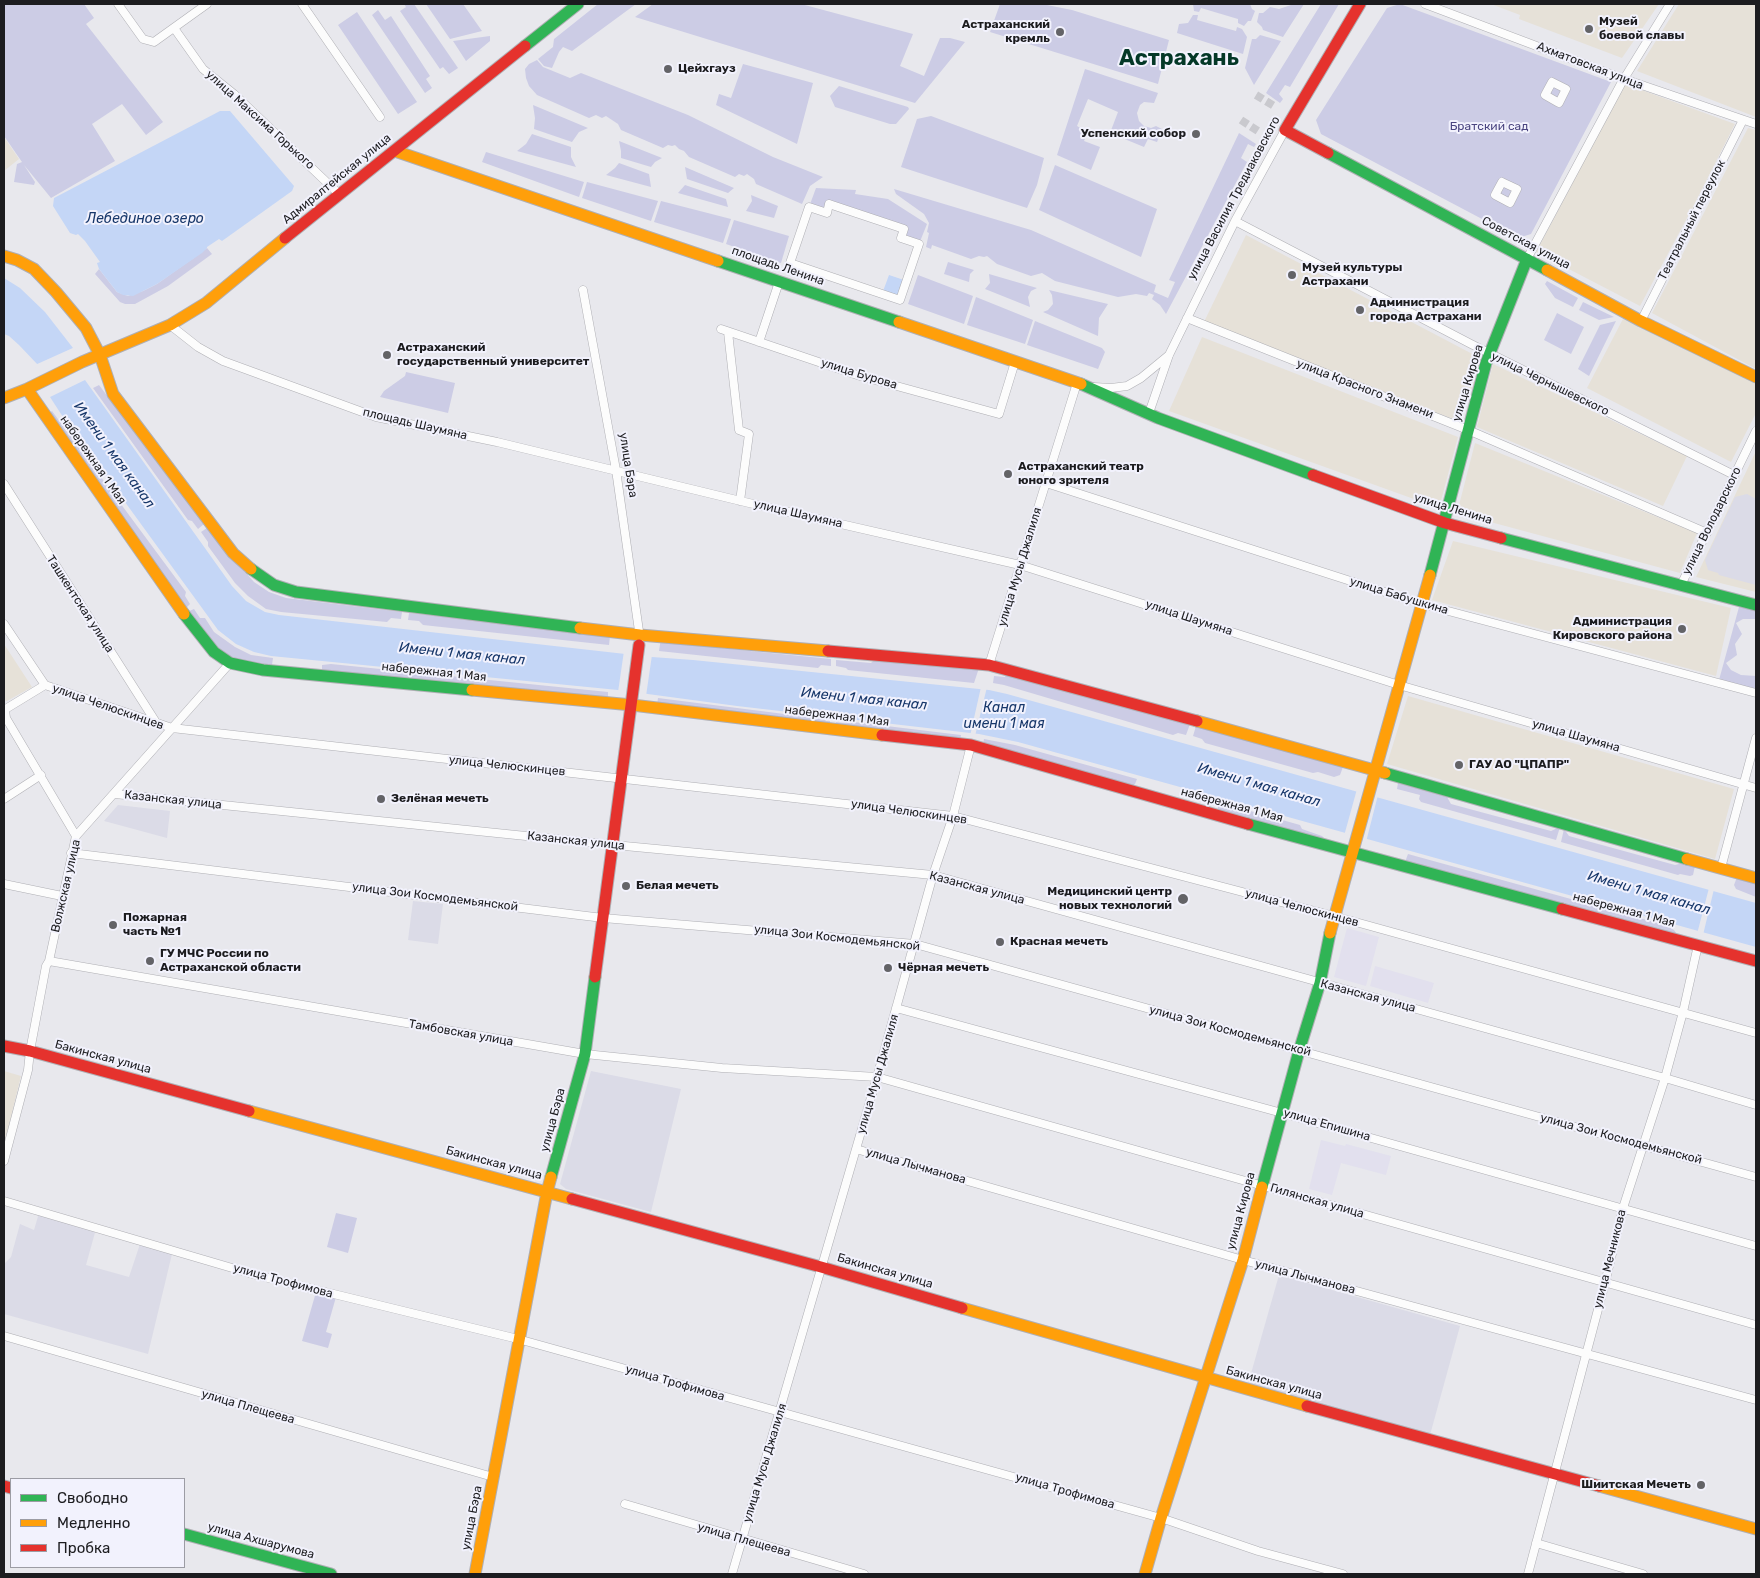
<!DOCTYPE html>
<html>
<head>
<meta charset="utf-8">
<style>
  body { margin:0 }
  #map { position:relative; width:1760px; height:1578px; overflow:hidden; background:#e8e8ed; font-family:Rubik,sans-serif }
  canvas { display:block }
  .frame { position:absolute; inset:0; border:5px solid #1c1c1f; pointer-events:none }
  .legend { position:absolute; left:10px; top:1478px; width:175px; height:90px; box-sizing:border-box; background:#f2f2fd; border:1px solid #9c9ca4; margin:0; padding:6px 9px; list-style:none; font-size:15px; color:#1c1c1f }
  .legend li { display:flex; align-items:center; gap:10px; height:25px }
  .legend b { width:25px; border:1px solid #9c9ca4 }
</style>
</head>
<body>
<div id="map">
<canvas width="1760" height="1578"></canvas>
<div class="frame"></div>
<ul class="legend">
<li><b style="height:6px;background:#30b455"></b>Свободно</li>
<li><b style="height:6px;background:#ff9f0a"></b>Медленно</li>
<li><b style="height:6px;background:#e5322d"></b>Пробка</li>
</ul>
</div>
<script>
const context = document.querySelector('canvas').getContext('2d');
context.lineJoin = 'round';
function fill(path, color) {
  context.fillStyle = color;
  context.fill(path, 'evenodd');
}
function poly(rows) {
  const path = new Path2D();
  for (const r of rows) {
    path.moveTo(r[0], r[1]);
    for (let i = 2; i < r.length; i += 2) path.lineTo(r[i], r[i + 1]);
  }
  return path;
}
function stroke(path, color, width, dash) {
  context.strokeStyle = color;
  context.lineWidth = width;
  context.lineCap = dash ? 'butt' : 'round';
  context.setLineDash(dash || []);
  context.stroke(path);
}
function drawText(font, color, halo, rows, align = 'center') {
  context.font = font + ' Rubik,sans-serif';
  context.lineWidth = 4;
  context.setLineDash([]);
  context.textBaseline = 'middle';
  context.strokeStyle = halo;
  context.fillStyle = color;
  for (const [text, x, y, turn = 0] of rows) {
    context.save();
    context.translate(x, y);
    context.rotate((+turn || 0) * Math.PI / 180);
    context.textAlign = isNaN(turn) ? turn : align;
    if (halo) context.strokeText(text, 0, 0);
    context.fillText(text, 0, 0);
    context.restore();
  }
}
fill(poly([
  [1491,4,1659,4,1622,58,1519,19,1520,15],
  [1679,4,1756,4,1756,117,1637,71],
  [1625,84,1735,124,1694,205,1640,306,1536,252],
  [1748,128,1756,130,1756,369,1652,313],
  [4,137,19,159,4,171],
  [1246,235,1482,359,1461,422,1203,324],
  [1625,315,1756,384,1756,413,1731,462,1587,388],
  [1202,337,1458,437,1439,508,1169,411],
  [1493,364,1687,456,1663,506,1477,427],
  [1475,443,1697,533,1680,573,1457,513],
  [1756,451,1756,592,1696,577],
  [1453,541,1731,608,1716,676,1432,600],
  [4,644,32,687,7,701,4,700],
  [1408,696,1734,789,1715,859,1387,764],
  [4,1071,21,1076,4,1146]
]), '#e6e1d8');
fill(poly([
  [1747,494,1756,499,1756,585,1719,575,1718,573,1708,570,1705,560,1735,497],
  [118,805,170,811,167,838,104,821],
  [413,901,443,904,438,944,408,940],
  [591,1071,681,1089,651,1212,566,1189,560,1184],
  [39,1213,96,1229,86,1265,129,1277,140,1244,172,1254,148,1354,4,1314,4,1264,11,1257,20,1224,34,1230],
  [1279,1275,1460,1326,1430,1435,1248,1384]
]), '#dbdbe7');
fill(poly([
  [1347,928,1379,937,1366,986,1334,977],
  [1375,966,1434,983,1428,1003,1370,986],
  [1321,1140,1345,1146,1346,1144,1391,1156,1386,1175,1341,1163,1332,1195,1309,1189]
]), '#e2e0ee');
fill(poly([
  [4,4,84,4,94,18,86,24,163,122,146,135,122,104,92,124,115,161,51,198,24,165,35,182,34,185,14,182,17,164,22,162,4,136],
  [404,4,414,4,458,68,449,74,443,67,440,69,400,11,406,7],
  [426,4,463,4,482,31,450,39],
  [598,4,636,4,572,51,563,47,559,52,552,68,544,66,538,59,553,47,554,39],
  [653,4,801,4,913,34,900,66,924,76,940,38,950,38,965,42,915,103,635,17],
  [1000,4,1042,4,1072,10,1169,40,1158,84,990,32],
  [1193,4,1250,4,1252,9,1255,11,1251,21,1248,21,1244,26,1238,23,1238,19,1201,8,1199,12,1194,11],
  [1294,4,1304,4,1283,37,1263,30,1262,27,1257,22,1259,13,1263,13,1270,7,1279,9],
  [1321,4,1339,4,1290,87,1285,85,1279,94,1283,99,1280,103,1266,93],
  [1400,4,1611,82,1531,234,1518,238,1321,134,1316,120,1387,8],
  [378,10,385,20,391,16,430,76,426,79,432,88,425,93,372,15],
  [357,12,417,102,398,114,338,25],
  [1193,15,1198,15,1197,20,1236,31,1237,27,1242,29,1247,37,1243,54,1177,33,1179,24,1188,23],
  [1260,35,1281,41,1254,85,1245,68,1252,39,1256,39],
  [490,36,490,41,466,61,453,41],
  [537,60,543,67,570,78,581,73,688,115,773,157,823,177,810,186,802,204,756,184,754,179,747,174,744,176,739,174,735,177,689,157,684,151,679,149,675,145,672,146,668,145,663,148,621,130,618,124,606,116,602,118,596,115,589,118,537,95,529,86,526,78,525,69,529,64],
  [743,64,813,83,797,144,716,105,719,94,731,98],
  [1085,69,1158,93,1154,103,1144,102,1140,105,1137,113,1139,121,1144,126,1151,128,1156,126,1162,129,1157,142,1148,139,1144,147,1110,133,1118,112,1088,99,1077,126,1088,132,1084,141,1100,147,1091,170,1057,155],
  [839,86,908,107,909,109,896,124,890,124,835,107,830,96],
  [533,105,588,128,579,132,572,142,534,129,535,118],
  [931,116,1044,158,1037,185,1027,208,901,167,917,119],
  [1239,133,1256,144,1254,147,1248,144,1241,158,1247,162,1166,314,1160,305,1152,299,1154,295,1149,293,1147,296,1136,294,1118,297,1055,281,1042,273,1031,276,997,264,987,256,984,257,979,256,971,259,932,245,931,249,926,247,929,233,927,232,929,223,924,214,896,194,894,189,1031,230,1156,285,1154,292,1168,298,1175,282,1169,280],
  [532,134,571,147,571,157,576,167,517,151,526,144],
  [619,141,662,158,655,162,651,167,621,158,621,151],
  [486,152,584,182,579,197,482,162],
  [619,163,649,174,651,187,606,175,615,168],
  [1055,165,1157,209,1141,257,1039,210],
  [685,167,734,188,728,193,687,179],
  [587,182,658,201,651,221,582,198],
  [685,185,726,199,728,207,678,193],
  [816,188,856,190,855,194,888,199,927,224,919,244,901,238,904,230,830,205,827,213,809,207],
  [751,195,778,206,774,218,746,211,752,201],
  [661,201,731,219,723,243,654,222],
  [734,220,789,236,781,263,726,244],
  [207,248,212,254,168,286,135,304,125,304,120,302,95,274,99,269,117,292,128,296,143,291,157,284],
  [948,262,974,270,970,274,969,282,944,274],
  [989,274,1037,288,1031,291,1028,297,1030,307,985,289,990,283],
  [918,275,973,296,964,324,908,304],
  [1547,281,1578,298,1573,307,1555,298,1545,284],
  [1049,290,1108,304,1099,318,1098,336,1043,312,1048,310,1053,304,1052,295],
  [976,297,1033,320,1025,344,967,325],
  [1583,302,1614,317,1599,320,1579,310],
  [1557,313,1584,327,1571,354,1544,340],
  [1035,321,1102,348,1105,352,1098,369,1027,345],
  [1616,321,1589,376,1578,369,1600,325],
  [406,372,455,383,448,413,380,397,384,391,405,376],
  [99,385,204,524,198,529,192,521,188,520,93,388],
  [52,411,186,592,185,596,190,604,185,609,47,415],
  [207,528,254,582,269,592,286,598,402,612,401,619,391,618,387,622,281,612,266,609,248,596,235,583,208,546,208,542,201,532],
  [1739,607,1756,611,1756,619,1743,619,1736,623,1742,634,1735,644,1737,655,1726,663,1731,670,1741,675,1756,676,1756,690,1719,680],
  [194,609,200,618,205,618,214,632,235,647,251,655,273,658,272,665,253,664,229,656,217,648,187,612],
  [409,613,610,636,609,645,423,625,419,621,408,620],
  [661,638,714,644,720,648,831,659,831,666,821,665,818,668,659,651],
  [876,658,979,668,974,683,848,670,846,668,836,666,836,660,871,663],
  [331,664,608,692,608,700,322,670,322,665],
  [1006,674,1190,724,1186,735,1178,733,1173,735,1004,685,993,683,994,676,1005,677],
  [658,698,824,719,826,721,830,721,830,725,657,705],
  [845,721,961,735,960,741,836,726,836,722,843,723],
  [1196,726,1343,767,1340,775,1334,777,1318,772,1313,773,1205,743,1202,739,1193,736],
  [984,739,1015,745,1137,779,1135,784,1131,787,983,745],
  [1398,783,1447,797,1451,804,1551,831,1560,827,1556,840,1421,802,1419,799,1420,795,1397,789],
  [1229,805,1300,825,1302,829,1322,836,1326,840,1218,810,1218,806,1224,807],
  [1564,829,1569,836,1675,865,1683,863,1695,866,1693,875,1690,876,1680,874,1678,875,1561,842],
  [1408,854,1665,925,1674,930,1679,937,1405,862],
  [1737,877,1756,882,1756,897,1736,889,1734,885],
  [336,1213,357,1218,348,1253,327,1247],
  [316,1292,336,1297,326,1332,332,1334,328,1348,302,1341]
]), '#cccce5');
fill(poly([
  [220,111,230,111,294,186,292,191,222,241,219,239,207,247,207,248,202,253,157,284,133,296,123,295,117,292,99,269,97,263,100,262,85,241,78,234,76,235,70,233,53,206,54,198],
  [889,275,907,281,900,300,882,294],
  [4,278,20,288,45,312,73,348,85,380,232,586,246,601,265,612,279,615,652,657,693,660,989,690,1007,694,1756,903,1756,947,1018,742,979,734,737,706,618,690,271,656,254,652,236,644,218,630,61,414,50,397,38,365,19,345,9,336,4,334]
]), '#c4d6f6');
fill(poly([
  [75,347,87,379,48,398,35,365],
  [624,651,652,655,646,696,618,692],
  [981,687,987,687,975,736,970,736],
  [1357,789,1378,795,1366,842,1344,836],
  [1709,888,1714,889,1703,935,1697,934]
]), '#e8e8ed');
stroke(poly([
  [1256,95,1274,106],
  [1241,120,1258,131]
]), '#c9c9ce', 8, [8, 4]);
const street = poly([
  [118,4,143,39,154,42,207,4],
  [302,4,380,117],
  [1425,4,1624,79,1756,124],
  [174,28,203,69,234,94,339,194],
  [1552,82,1566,89,1559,103,1545,95,1552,82],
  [1502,182,1517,189,1510,203,1495,195,1502,182],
  [829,204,904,229,901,238,919,244,900,300,790,263,809,207,827,213,829,204],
  [1235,221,1471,344,1734,475],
  [1527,259,1622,82,1670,4],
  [583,290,616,470,640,638],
  [1187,318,1468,430,1707,533],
  [1641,321,1743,120],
  [170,325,198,347,223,361,376,417,497,442,749,503,1020,565,1399,685,1756,788],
  [721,329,860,376,999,414,1015,362],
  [728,332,739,430,749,434,740,501],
  [759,342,779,282],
  [1094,387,1111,388,1127,386,1141,378,1169,355],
  [1149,413,1169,355,1235,221,1285,130],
  [1046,483,1422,604,1756,693],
  [4,484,157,724],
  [1681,585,1756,431],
  [4,624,45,685],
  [989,665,1077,383],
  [45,685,172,728,953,816,1334,916,1756,1033],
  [4,710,45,685],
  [5,710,6,718,76,836],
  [115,794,614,845,933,875,1665,1078,1756,1105],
  [4,799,41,775],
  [71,853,603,918,915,944,1756,1177],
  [1721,868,1756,738],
  [4,884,62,896],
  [49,961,585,1054,722,1068,877,1077,1756,1325],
  [896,1008,1282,1113,1756,1246],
  [856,1149,1243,1260,1756,1400],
  [4,1161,28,1070,30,1051,46,966,49,961,76,836,230,663],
  [4,1201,256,1275,518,1339,1161,1518,1258,1551,1343,1574],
  [4,1336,493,1477],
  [625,1504,864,1574],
  [1536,1543,1643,1574],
  [732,1574,877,1077,933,875,953,816,971,745],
  [1528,1574,1605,1283,1623,1208,1665,1078,1683,1012,1698,945]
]);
const fast = poly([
  [525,46,578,4],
  [1328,153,1547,270],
  [718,261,899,322],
  [1081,384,1158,418,1313,475],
  [1501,538,1756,605],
  [251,569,274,585,296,592,580,628],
  [1430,575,1486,363,1527,259],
  [184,614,214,652,230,663,263,670,472,690],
  [1385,773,1687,859],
  [1248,824,1562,909],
  [551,1177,585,1054,595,977],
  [1262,1187,1299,1051,1320,983,1330,933],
  [184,1534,331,1574]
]);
const slow = poly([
  [395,151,718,261],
  [4,256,17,260,34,269,56,292,86,328,100,355,113,394,233,553,251,569],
  [1547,270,1641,321,1756,377],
  [899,322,1081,384],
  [27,389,184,614],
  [4,398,27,389,82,362,170,325,206,303,285,238],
  [580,628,640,635,828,651],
  [472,690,632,705,882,735],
  [1197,721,1385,773],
  [1687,859,1756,878],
  [1330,933,1430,575],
  [249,1111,572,1199],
  [962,1308,1307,1406],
  [1599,1486,1756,1529],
  [475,1574,547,1192,551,1177],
  [1145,1574,1161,1518,1243,1260,1262,1187]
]);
const jam = poly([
  [1328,153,1285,130,1360,4],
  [285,238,525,46],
  [1313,475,1445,523,1501,538],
  [828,651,989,665,1197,721],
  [882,735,971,745,1248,824],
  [1562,909,1756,961],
  [595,977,639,645],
  [4,1046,30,1051,249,1111],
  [572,1199,821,1267,962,1308],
  [1307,1406,1599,1486],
  [4,1486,11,1488]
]);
stroke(street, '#afafb4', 9);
stroke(fast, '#afafb4', 13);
stroke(slow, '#afafb4', 13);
stroke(jam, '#afafb4', 13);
stroke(street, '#fcfcfc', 8);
stroke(fast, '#30b455', 11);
stroke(slow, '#ff9f0a', 11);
stroke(jam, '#e5322d', 11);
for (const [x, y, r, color] of [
  [1589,29,5,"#636367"],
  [1060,32,5,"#636367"],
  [668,69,5,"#636367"],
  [1196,134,5,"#636367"],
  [1292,275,5,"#636367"],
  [1360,310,5,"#636367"],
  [387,355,5,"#636367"],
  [1008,474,5,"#636367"],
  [1682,629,5,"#636367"],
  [1459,765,5,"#636367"],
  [381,799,5,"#636367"],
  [626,886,5,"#636367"],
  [1183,899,6,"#636367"],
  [113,925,5,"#636367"],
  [1000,942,5,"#636367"],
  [150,961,5,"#636367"],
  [888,968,5,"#636367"],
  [1701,1485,5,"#636367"]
]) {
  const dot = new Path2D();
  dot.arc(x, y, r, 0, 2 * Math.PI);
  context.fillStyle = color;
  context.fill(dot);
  stroke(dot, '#f2f2fd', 2);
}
drawText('bold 12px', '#1c1c1f', '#f2f2fd', [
  ["Музей",1599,22],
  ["боевой славы",1599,36],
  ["Астраханский",1050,25,"right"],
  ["кремль",1050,39,"right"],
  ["Цейхгауз",678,69],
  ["Успенский собор",1186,134,"right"],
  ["Музей культуры",1302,268],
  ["Астрахани",1302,282],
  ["Администрация",1370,303],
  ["города Астрахани",1370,317],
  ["Астраханский",397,348],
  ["государственный университет",397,362],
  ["Астраханский театр",1018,467],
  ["юного зрителя",1018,481],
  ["Администрация",1672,622,"right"],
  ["Кировского района",1672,636,"right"],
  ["ГАУ АО \"ЦПАПР\"",1469,765],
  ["Зелёная мечеть",391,799],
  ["Белая мечеть",636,886],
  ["Медицинский центр",1172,892,"right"],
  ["новых технологий",1172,906,"right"],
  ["Пожарная",123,918],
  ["часть №1",123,932],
  ["Красная мечеть",1010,942],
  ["ГУ МЧС России по",160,954],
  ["Астраханской области",160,968],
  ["Чёрная мечеть",898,968],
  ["Шиитская Мечеть",1691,1485,"right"]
], 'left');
drawText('12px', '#1c1c1f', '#f2f2fd', [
  ["Ахматовская улица",1590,66,21],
  ["улица Максима Горького",260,120,42],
  ["Адмиралтейская улица",337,179,-39],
  ["улица Василия Тредиаковского",1234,198,-62],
  ["Театральный переулок",1692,220,-63],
  ["Советская улица",1526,243,28],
  ["площадь Ленина",778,266,19],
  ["улица Бурова",859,374,17],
  ["улица Кирова",1468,383,-73],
  ["улица Чернышевского",1550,384,26],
  ["улица Красного Знамени",1365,389,21],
  ["площадь Шаумяна",415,424,13],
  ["набережная 1 Мая",93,460,55],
  ["улица Бэра",628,465,81],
  ["улица Ленина",1453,509,17],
  ["улица Шаумяна",798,514,13],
  ["улица Володарского",1712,521,-64],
  ["улица Мусы Джалиля",1020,567,-73],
  ["улица Бабушкина",1399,596,17],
  ["Ташкентская улица",80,604,57],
  ["улица Шаумяна",1189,618,18],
  ["набережная 1 Мая",434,672,6],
  ["улица Челюскинцев",108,707,19],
  ["набережная 1 Мая",837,716,7],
  ["улица Шаумяна",1576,736,16],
  ["улица Челюскинцев",507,766,6],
  ["Казанская улица",173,800,6],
  ["набережная 1 Мая",1232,805,15],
  ["улица Челюскинцев",909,812,8],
  ["Казанская улица",576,841,6],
  ["Волжская улица",66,886,-77],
  ["Казанская улица",977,888,15],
  ["улица Зои Космодемьянской",435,897,7],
  ["улица Челюскинцев",1302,908,15],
  ["набережная 1 Мая",1624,910,15],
  ["улица Зои Космодемьянской",837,938,6],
  ["Казанская улица",1368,996,15],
  ["улица Зои Космодемьянской",1230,1031,15],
  ["Тамбовская улица",461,1033,10],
  ["Бакинская улица",103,1057,15],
  ["улица Мусы Джалиля",878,1074,-74],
  ["улица Бэра",553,1120,-75],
  ["улица Епишина",1327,1125,16],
  ["улица Зои Космодемьянской",1621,1139,15],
  ["Бакинская улица",494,1163,15],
  ["улица Лычманова",916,1166,16],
  ["Гилянская улица",1317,1201,16],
  ["улица Кирова",1241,1211,-75],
  ["улица Мечникова",1610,1259,-76],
  ["Бакинская улица",885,1271,16],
  ["улица Лычманова",1305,1277,15],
  ["улица Трофимова",283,1281,15],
  ["улица Трофимова",675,1383,16],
  ["Бакинская улица",1274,1383,15],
  ["улица Плещеева",248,1407,16],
  ["улица Мусы Джалиля",765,1463,-73],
  ["улица Трофимова",1065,1491,16],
  ["улица Бэра",472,1518,-79],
  ["улица Плещеева",744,1540,16],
  ["улица Ахшарумова",261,1541,15]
]);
drawText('12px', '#4a4580', '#f2f2fd', [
  ["Братский сад",1489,127]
]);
drawText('italic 14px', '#17376a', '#f2f2fd', [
  ["Лебединое озеро",145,219],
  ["Имени 1 мая канал",114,455,54],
  ["Имени 1 мая канал",462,654,6],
  ["Имени 1 мая канал",864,699,6],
  ["Канал",1004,708],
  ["имени 1 мая",1004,724],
  ["Имени 1 мая канал",1259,785,16],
  ["Имени 1 мая канал",1649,893,16]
]);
drawText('bold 22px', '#043827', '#f2f2fd', [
  ["Астрахань",1179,59]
]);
</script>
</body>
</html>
